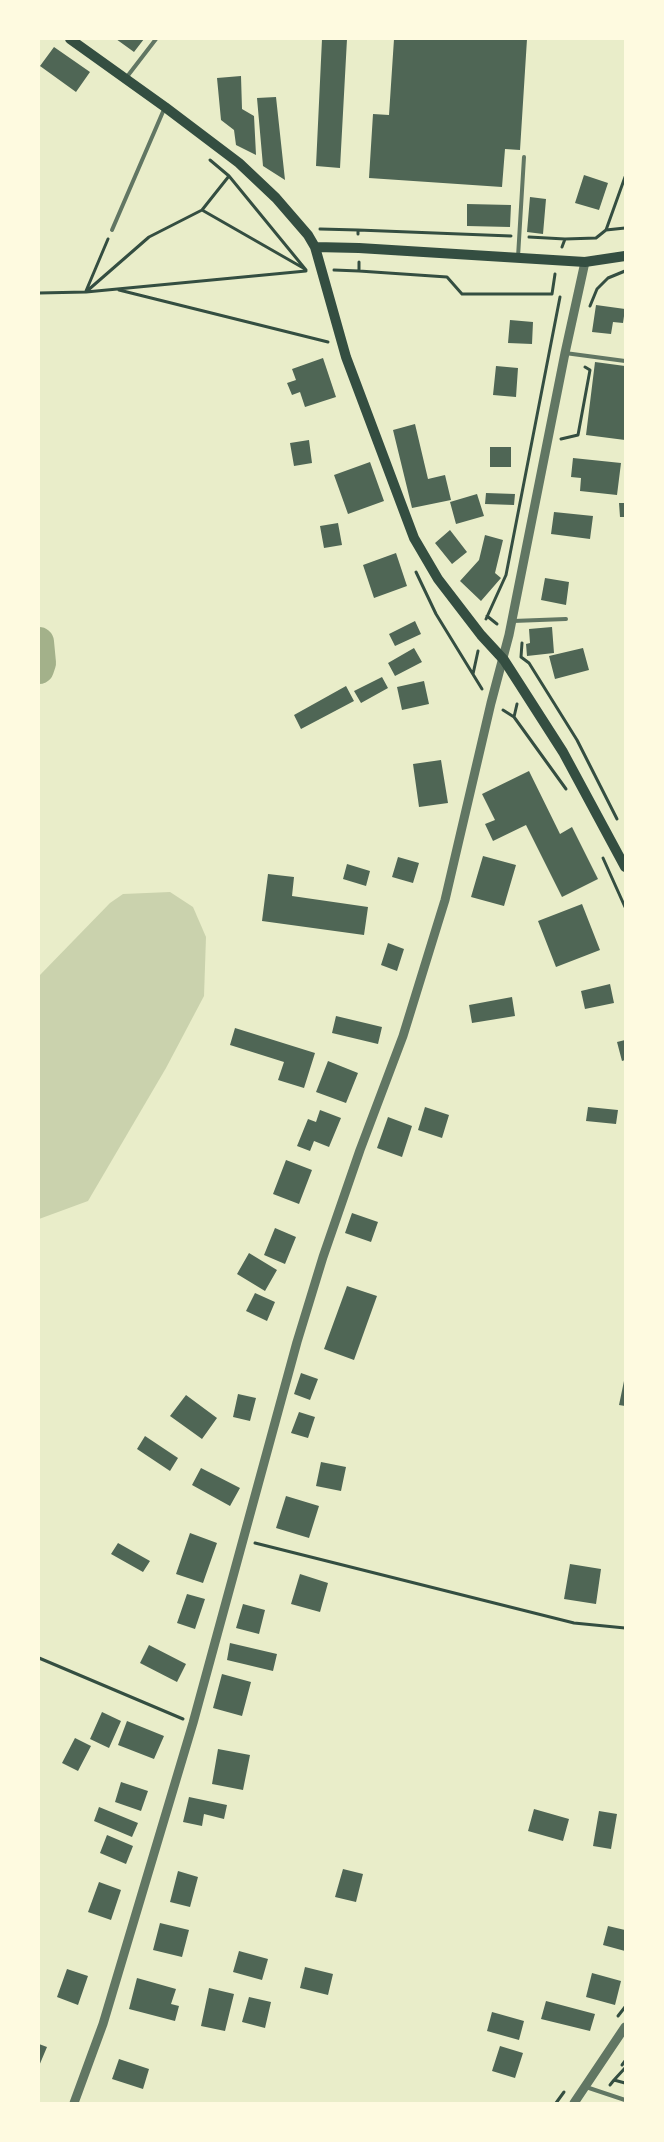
<!DOCTYPE html>
<html>
<head>
<meta charset="utf-8">
<style>
  body { margin:0 }
  #map { position:relative; width:664px; height:2142px; overflow:hidden; background:#e9edc9; font-family:Manrope,sans-serif }
  canvas { display:block }
  .frame { position:absolute; inset:0; border:40px solid #fefae0; pointer-events:none }
</style>
</head>
<body>
<div id="map">
<canvas width="664" height="2142"></canvas>
<div class="frame"></div>
</div>
<script>
const context = document.querySelector('canvas').getContext('2d');
context.lineJoin = 'round';
function fill(path, color) {
  context.fillStyle = color;
  context.fill(path, 'evenodd');
}
function poly(rows) {
  const path = new Path2D();
  for (const r of rows) {
    path.moveTo(r[0], r[1]);
    for (let i = 2; i < r.length; i += 2) path.lineTo(r[i], r[i + 1]);
  }
  return path;
}
function stroke(path, color, width, dash) {
  context.strokeStyle = color;
  context.lineWidth = width;
  context.lineCap = dash ? 'butt' : 'round';
  context.setLineDash(dash || []);
  context.stroke(path);
}
fill(poly([
  [170,892,193,907,206,937,204,996,166,1068,88,1201,39,1219,39,976,110,903,123,894]
]), '#cad2ad');
stroke(poly([
  [39,642,41,663,39,669]
]), '#a3b18a', 30);
fill(poly([
  [116,39,144,39,134,52],
  [322,39,347,39,340,168,316,166],
  [394,39,527,39,520,150,505,149,502,187,369,178,373,114,389,115],
  [54,47,90,72,76,92,40,66],
  [241,76,242,109,254,116,256,155,236,145,234,130,221,120,217,78],
  [276,97,285,180,263,166,257,98],
  [584,175,608,183,599,210,575,203],
  [530,197,546,199,543,234,527,232],
  [467,204,511,205,510,227,467,226],
  [596,305,625,309,623,323,613,322,611,334,592,332],
  [510,320,533,322,532,344,508,343],
  [323,358,336,397,305,407,300,392,292,395,287,383,296,380,292,369],
  [595,362,625,366,625,440,586,435],
  [496,366,518,368,516,397,493,395],
  [415,424,428,479,445,475,451,500,412,508,393,430],
  [309,440,312,463,294,466,290,443],
  [490,447,511,447,511,467,490,467],
  [573,458,621,463,617,495,580,491,581,478,571,477],
  [370,462,384,501,348,514,334,475],
  [486,493,515,494,514,505,485,504],
  [477,494,484,516,456,524,450,502],
  [619,503,625,503,625,517,620,517],
  [554,512,593,516,590,539,551,534],
  [338,523,342,545,324,548,320,526],
  [450,530,467,552,452,564,435,543],
  [485,535,503,540,495,573,501,578,481,601,460,581,479,560],
  [396,553,407,586,374,598,363,565],
  [545,578,569,582,566,605,541,600],
  [415,621,421,634,395,646,389,634],
  [552,627,554,653,527,656,526,644,530,643,529,629],
  [414,648,422,662,395,676,388,663],
  [583,648,589,670,555,679,549,656],
  [382,677,388,688,361,703,354,691],
  [424,681,429,704,402,710,397,687],
  [346,686,354,701,301,729,294,715],
  [441,760,448,803,419,807,413,764],
  [529,771,560,834,572,827,598,879,562,897,526,825,493,841,485,824,495,820,482,794],
  [483,856,516,865,504,906,471,897],
  [398,857,419,863,413,883,392,877],
  [347,864,370,871,366,886,343,879],
  [268,874,294,877,292,896,368,907,364,935,262,921],
  [582,904,600,950,556,967,538,921],
  [388,943,404,949,397,971,381,965],
  [610,984,614,1003,585,1009,581,991],
  [512,997,515,1016,472,1023,469,1005],
  [336,1016,382,1027,378,1044,332,1033],
  [235,1028,315,1053,304,1088,278,1080,284,1062,230,1045],
  [625,1040,625,1060,622,1061,617,1042],
  [328,1061,358,1073,346,1103,316,1092],
  [425,1107,449,1115,442,1138,418,1130],
  [588,1107,618,1110,616,1124,586,1121],
  [320,1110,341,1118,329,1147,314,1141,310,1151,297,1146,308,1119,316,1122],
  [388,1117,412,1126,402,1157,377,1148],
  [286,1160,312,1170,299,1204,273,1194],
  [352,1213,378,1222,371,1242,345,1233],
  [275,1228,296,1237,285,1264,264,1255],
  [249,1253,277,1270,265,1291,237,1274],
  [347,1286,377,1296,354,1360,324,1349],
  [255,1293,275,1302,267,1321,246,1311],
  [301,1373,318,1379,310,1400,294,1394],
  [624,1381,625,1381,625,1406,619,1405],
  [238,1394,256,1398,250,1421,233,1417],
  [186,1395,217,1418,202,1439,170,1416],
  [299,1412,315,1417,308,1438,291,1433],
  [145,1436,178,1458,170,1471,137,1449],
  [321,1462,346,1467,341,1491,316,1486],
  [201,1468,240,1488,230,1506,192,1485],
  [286,1496,319,1506,309,1538,276,1528],
  [190,1533,217,1543,203,1583,176,1574],
  [118,1543,150,1561,143,1572,111,1554],
  [570,1564,601,1569,596,1604,564,1599],
  [300,1574,328,1583,320,1612,291,1604],
  [187,1594,205,1599,195,1629,177,1623],
  [243,1604,265,1610,259,1634,236,1628],
  [230,1643,277,1654,273,1671,227,1660],
  [149,1645,186,1664,177,1682,140,1663],
  [222,1674,251,1682,242,1716,213,1708],
  [102,1712,121,1721,109,1748,90,1739],
  [127,1721,164,1736,154,1759,118,1745],
  [75,1738,91,1746,78,1771,62,1763],
  [218,1749,250,1755,243,1790,212,1784],
  [121,1782,148,1791,141,1811,115,1802],
  [189,1797,227,1805,224,1819,204,1814,202,1826,183,1822],
  [99,1807,138,1823,132,1837,94,1821],
  [534,1809,569,1819,563,1841,528,1831],
  [599,1811,617,1814,611,1849,593,1846],
  [107,1835,133,1846,126,1864,100,1853],
  [343,1869,363,1874,356,1902,335,1897],
  [178,1871,198,1877,190,1907,170,1902],
  [99,1882,121,1890,111,1920,88,1912],
  [160,1923,189,1930,182,1957,153,1950],
  [608,1926,625,1930,625,1951,603,1945],
  [239,1951,268,1959,262,1980,233,1972],
  [305,1967,333,1974,328,1995,300,1988],
  [67,1969,88,1976,78,2005,57,1997],
  [592,1973,621,1981,615,2005,586,1997],
  [137,1978,176,1989,171,2004,179,2006,175,2021,129,2009],
  [209,1988,234,1994,225,2031,201,2026],
  [249,1997,271,2002,265,2028,242,2022],
  [546,2001,595,2014,590,2031,541,2019],
  [492,2012,524,2021,519,2040,487,2031],
  [39,2044,47,2047,39,2066],
  [500,2046,523,2053,515,2078,492,2071],
  [119,2059,149,2069,143,2089,112,2079]
]), '#4f6655');
stroke(poly([
  [210,160,229,176,306,270],
  [202,210,229,176],
  [320,229,358,230,358,234],
  [358,230,511,236],
  [606,230,625,177],
  [529,237,565,239,562,247],
  [565,239,596,238,606,230,625,228],
  [359,262,359,271,447,277,462,294,552,294,555,274],
  [334,270,359,271],
  [119,290,328,342],
  [86,291,108,239],
  [87,291,149,237,202,210,305,269],
  [39,293,86,292,306,271],
  [590,306,597,289,608,278,625,271],
  [561,439,578,435,590,370,585,367],
  [416,572,436,614,482,689],
  [487,616,497,624],
  [486,619,506,575,560,297],
  [522,643,521,657,529,663,577,740,617,819],
  [473,674,478,651],
  [503,710,514,717,566,789],
  [514,717,517,704],
  [603,858,625,907],
  [255,1543,574,1623,625,1628],
  [39,1658,183,1719],
  [618,2016,625,2007],
  [622,2065,625,2061],
  [614,2080,625,2068],
  [610,2085,614,2080,625,2083],
  [556,2103,564,2092]
]), '#344e41', 3);
stroke(poly([
  [126,78,156,39],
  [112,230,165,107],
  [518,257,524,157],
  [565,353,625,361],
  [513,621,566,619],
  [586,2087,625,2100]
]), '#617663', 4);
stroke(poly([
  [74,2103,103,2024,193,1723,297,1342,323,1257,360,1150,403,1036,445,900,491,703,509,635,565,353,585,262],
  [574,2103,625,2027]
]), '#617663', 9);
stroke(poly([
  [70,39,165,107,239,163,276,198,308,235,315,247,346,357,414,538,438,579,481,635,504,660,522,688,563,752,625,867],
  [315,247,359,248,585,262,625,256]
]), '#344e41', 10);
</script>
</body>
</html>
